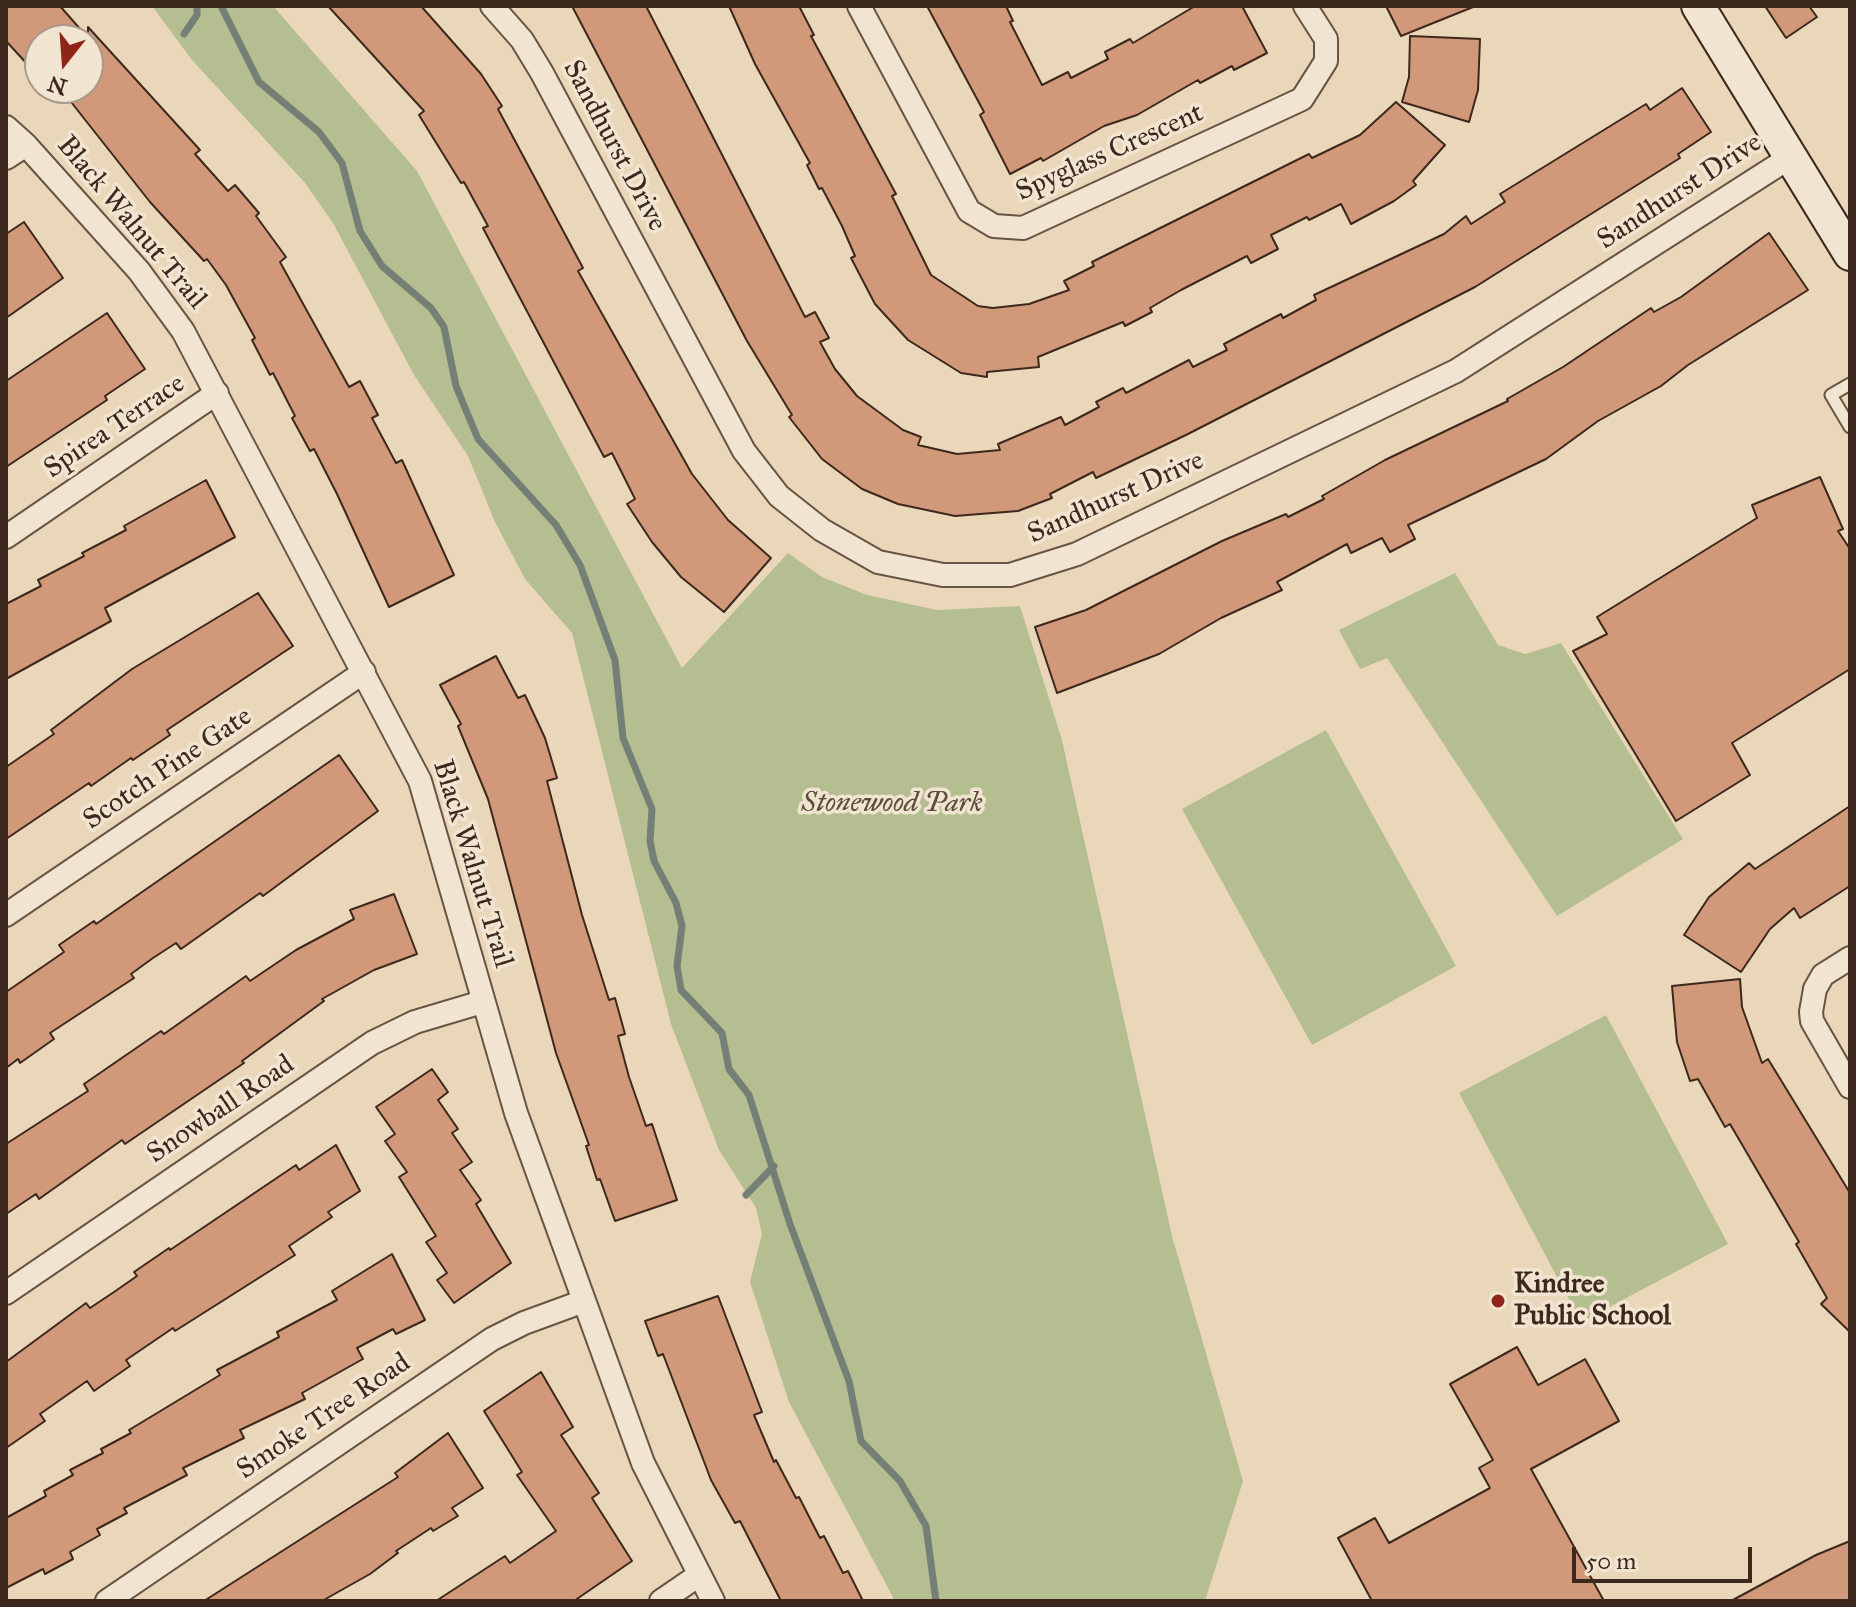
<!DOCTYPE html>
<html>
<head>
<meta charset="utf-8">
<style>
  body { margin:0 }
  #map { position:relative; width:1856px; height:1607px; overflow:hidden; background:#ead7b9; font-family:"IM FELL Great Primer",serif }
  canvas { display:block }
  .frame { position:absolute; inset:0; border:8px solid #3d281d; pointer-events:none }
  .north { position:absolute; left:24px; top:24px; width:80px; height:80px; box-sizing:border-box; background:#f1e5d2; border:2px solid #a9998a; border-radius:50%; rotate:197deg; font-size:22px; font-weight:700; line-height:32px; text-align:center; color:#3d281d }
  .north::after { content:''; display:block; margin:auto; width:28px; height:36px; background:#8f2418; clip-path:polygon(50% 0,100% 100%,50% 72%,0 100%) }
  .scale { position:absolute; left:1572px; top:1547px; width:180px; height:36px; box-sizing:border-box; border:4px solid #3d281d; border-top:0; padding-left:10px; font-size:24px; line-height:28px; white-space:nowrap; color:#3d281d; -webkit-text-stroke:6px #f1e5d2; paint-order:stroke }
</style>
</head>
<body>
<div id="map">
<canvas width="1856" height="1607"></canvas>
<div class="frame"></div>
<div class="north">N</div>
<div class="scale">50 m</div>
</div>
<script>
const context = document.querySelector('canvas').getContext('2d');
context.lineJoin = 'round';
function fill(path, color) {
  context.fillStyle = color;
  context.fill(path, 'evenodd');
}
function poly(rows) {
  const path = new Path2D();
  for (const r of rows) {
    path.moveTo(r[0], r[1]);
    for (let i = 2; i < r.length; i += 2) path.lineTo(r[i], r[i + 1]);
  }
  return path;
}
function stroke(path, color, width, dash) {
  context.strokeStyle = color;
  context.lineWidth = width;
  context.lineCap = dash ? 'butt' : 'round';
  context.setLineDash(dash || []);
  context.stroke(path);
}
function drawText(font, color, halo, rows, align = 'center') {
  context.font = font + ' "IM FELL Great Primer",serif';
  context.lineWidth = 7;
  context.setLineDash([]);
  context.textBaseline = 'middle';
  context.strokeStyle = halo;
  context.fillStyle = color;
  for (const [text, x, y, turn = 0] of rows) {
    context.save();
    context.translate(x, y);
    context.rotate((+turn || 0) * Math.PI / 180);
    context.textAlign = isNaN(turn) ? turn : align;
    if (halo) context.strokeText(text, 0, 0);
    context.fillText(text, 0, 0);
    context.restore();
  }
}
fill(poly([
  [152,6,273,6,417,171,682,668,788,553,822,577,867,595,937,610,1020,606,1062,740,1172,1236,1243,1481,1205,1601,895,1601,789,1402,750,1282,762,1234,756,1208,719,1150,671,1024,572,633,525,579,495,522,468,456,414,375,333,223,305,183,192,60],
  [1455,573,1498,645,1525,654,1561,643,1683,839,1557,916,1387,658,1360,669,1339,630],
  [1326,730,1456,966,1312,1045,1182,809],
  [1606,1015,1728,1244,1581,1322,1459,1093]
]), '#b5be90');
stroke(poly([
  [221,6,259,82,319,132,342,163,360,231,382,266,431,308,444,327,456,386,478,439,556,525,580,565,615,660,623,738,652,809,650,841,654,861,676,903,682,926,677,966,681,990,722,1033,729,1069,749,1095,790,1224,849,1381,861,1441,900,1481,926,1526,936,1601],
  [184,34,197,15,197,6],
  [746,1195,774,1166]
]), '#747f76', 7);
const building = poly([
  [6,6,60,6,88,38,88,27,200,150,195,154,228,191,235,185,259,213,256,216,286,257,280,262,349,387,360,381,378,415,372,418,396,463,402,460,454,575,389,607,337,494,314,449,310,451,292,418,295,416,273,373,270,375,252,340,255,338,226,285,207,259,204,261,150,202,60,88,88,88,88,40,40,40,40,78,6,41,6,6],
  [328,6,421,6,481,74,502,106,498,109,583,268,578,271,692,474,728,520,771,558,724,612,681,577,652,542,627,504,635,499,612,453,604,457,483,228,488,226,464,182,461,183,419,115,424,111,328,6],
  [572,6,646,6,805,317,815,312,829,338,820,342,835,369,857,396,903,430,921,437,918,445,957,454,1000,450,998,444,1061,417,1065,425,1099,407,1096,402,1123,388,1126,393,1189,360,1193,367,1227,350,1224,344,1281,314,1283,318,1316,300,1314,295,1444,234,1466,216,1471,224,1505,202,1500,194,1646,104,1650,110,1682,88,1711,132,1678,154,1680,158,1475,287,1186,435,1096,478,1093,472,1050,494,1052,498,1018,511,955,516,898,504,862,489,822,459,789,417,792,415,747,341,572,6],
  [729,6,799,6,814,35,811,36,896,194,892,196,931,275,978,306,993,308,1029,304,1069,290,1064,281,1094,266,1092,262,1309,154,1312,158,1360,135,1396,102,1445,145,1413,181,1416,185,1394,201,1351,224,1341,204,1309,220,1307,217,1271,235,1278,249,1251,263,1247,256,1181,290,1150,308,1152,312,1125,326,1123,322,1038,357,1039,367,987,372,987,377,961,373,908,340,875,304,851,258,855,256,842,226,822,188,819,189,807,165,810,163,755,64,729,6],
  [927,6,1006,6,1013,21,1010,22,1042,85,1068,72,1071,78,1108,59,1105,52,1130,39,1133,43,1195,6,1242,6,1267,53,1234,70,1232,66,1200,83,1198,80,1137,115,1104,126,1043,161,1041,158,1010,174,980,115,984,112,927,6],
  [1386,6,1473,6,1473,7,1401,36,1386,6],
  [1765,6,1809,6,1817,17,1786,38,1765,6],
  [1410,36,1480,39,1478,90,1469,122,1402,102,1409,77,1410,36],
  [24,222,63,278,6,318,6,234,24,222],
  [1769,233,1808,290,1688,365,1661,386,1598,421,1546,459,1408,525,1415,539,1390,552,1382,538,1351,553,1347,544,1277,582,1282,590,1221,618,1159,654,1057,693,1035,627,1086,610,1222,541,1286,514,1288,517,1324,499,1322,496,1385,460,1508,401,1507,399,1563,367,1651,308,1654,312,1681,297,1769,233],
  [107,313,145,369,105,396,107,400,6,467,6,381,107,313],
  [1820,477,1843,529,1838,531,1850,549,1850,669,1732,743,1750,775,1676,821,1573,651,1607,634,1597,617,1757,518,1752,505,1820,477],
  [206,480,235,537,105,608,111,621,6,679,6,604,41,586,38,580,84,556,82,553,126,530,124,526,206,480],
  [258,593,293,646,167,730,170,735,133,760,131,758,91,786,89,783,6,839,6,767,54,734,51,730,132,669,258,593],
  [496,656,518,698,525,695,545,738,557,778,547,781,582,915,609,1000,615,998,625,1034,618,1036,629,1077,646,1126,652,1124,677,1200,615,1221,600,1179,597,1180,586,1146,589,1145,556,1053,488,799,458,726,461,724,440,685,496,656],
  [339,755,378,811,263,896,260,893,181,949,176,943,153,958,131,974,134,978,50,1033,54,1039,20,1063,18,1059,6,1068,6,992,64,952,59,945,94,921,96,924,339,755],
  [1850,806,1850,886,1800,918,1794,908,1770,929,1741,972,1684,935,1709,897,1749,863,1755,869,1850,806],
  [394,894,417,954,374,970,322,999,324,1001,242,1061,244,1063,125,1144,122,1140,39,1199,36,1194,6,1214,6,1144,88,1091,84,1084,161,1031,164,1034,246,976,250,981,296,950,354,919,350,910,394,894],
  [1740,979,1742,1007,1762,1063,1768,1059,1850,1193,1850,1332,1821,1304,1827,1298,1796,1244,1799,1242,1730,1124,1725,1127,1698,1079,1690,1081,1677,1042,1672,986,1740,979],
  [432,1069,448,1092,438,1100,458,1129,452,1133,472,1162,460,1170,481,1200,476,1204,511,1263,454,1303,437,1280,447,1273,426,1242,436,1236,399,1177,407,1172,385,1141,395,1134,376,1107,432,1069],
  [336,1145,360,1191,328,1212,332,1217,289,1246,295,1255,175,1331,173,1328,126,1360,130,1366,94,1391,87,1381,40,1414,45,1421,6,1448,6,1362,86,1303,90,1308,114,1292,137,1276,134,1272,169,1248,170,1250,296,1165,299,1170,336,1145],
  [392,1254,425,1320,396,1334,393,1329,357,1348,363,1359,302,1393,305,1399,240,1430,244,1438,183,1468,187,1475,124,1508,127,1513,97,1529,100,1535,70,1552,73,1559,45,1574,43,1569,6,1588,6,1518,46,1496,44,1491,73,1475,70,1470,103,1453,101,1449,131,1433,129,1430,220,1375,217,1370,279,1337,277,1332,337,1300,332,1291,392,1254],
  [718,1296,762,1412,754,1415,774,1462,776,1460,796,1498,799,1497,820,1538,824,1536,843,1573,848,1571,863,1601,781,1601,740,1521,735,1523,711,1480,663,1354,658,1356,645,1321,718,1296],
  [1517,1347,1538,1385,1585,1359,1619,1421,1531,1469,1604,1601,1372,1601,1338,1538,1375,1518,1389,1543,1490,1488,1479,1468,1493,1460,1450,1384,1517,1347],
  [541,1372,573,1427,561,1435,599,1493,592,1498,632,1561,574,1601,436,1601,505,1556,510,1563,556,1531,517,1475,522,1472,484,1411,541,1372],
  [448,1433,483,1488,452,1508,458,1516,433,1531,431,1528,396,1551,398,1553,370,1574,322,1601,204,1601,398,1477,395,1473,448,1433],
  [1850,1541,1850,1601,1731,1601,1816,1555,1850,1541]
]);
fill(building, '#d19879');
stroke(building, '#3d281d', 2);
const lane = poly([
  [1850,384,1831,395,1850,427]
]);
const street = poly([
  [492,6,522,40,542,73,744,451,779,496,822,530,878,562,943,575,1010,575,1077,554,1456,371,1789,158],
  [859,6,969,211,994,226,1023,228,1302,99,1326,61,1326,39,1305,6],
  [6,127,26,145,139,271,183,331,420,781,516,1113,643,1463,713,1601],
  [6,158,26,145],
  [6,537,217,393],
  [6,915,364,672],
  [1850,958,1823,975,1815,989,1811,1012,1812,1021,1850,1087],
  [6,1293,372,1043,415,1022,482,1002],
  [107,1601,492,1339,524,1323,584,1301],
  [661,1601,699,1575]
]);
const secondary = poly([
  [1698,6,1850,254]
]);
stroke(lane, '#685444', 15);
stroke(street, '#685444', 26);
stroke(secondary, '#3d281d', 36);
stroke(lane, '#f1e5d2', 11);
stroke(street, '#f1e5d2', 22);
stroke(secondary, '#f1e5d2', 32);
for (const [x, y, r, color] of [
  [1498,1301,8,"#8f2418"]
]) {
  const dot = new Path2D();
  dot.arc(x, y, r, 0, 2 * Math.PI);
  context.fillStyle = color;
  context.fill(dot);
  stroke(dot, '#f1e5d2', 3);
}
drawText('28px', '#3d281d', '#f1e5d2', [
  ["Sandhurst Drive",614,146,62],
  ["Spyglass Crescent",1110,153,-24],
  ["Sandhurst Drive",1680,192,-33],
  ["Black Walnut Trail",131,223,50],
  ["Spirea Terrace",115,427,-34],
  ["Sandhurst Drive",1116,498,-24],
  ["Scotch Pine Gate",168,769,-34],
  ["Black Walnut Trail",472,864,73],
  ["Snowball Road",221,1110,-34],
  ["Smoke Tree Road",324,1417,-34]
]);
drawText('italic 28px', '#5b4e3a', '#f1e5d2', [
  ["Stonewood Park",892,804]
]);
drawText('bold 28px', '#3d281d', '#f1e5d2', [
  ["Kindree",1514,1285],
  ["Public School",1514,1317]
], 'left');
</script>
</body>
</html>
